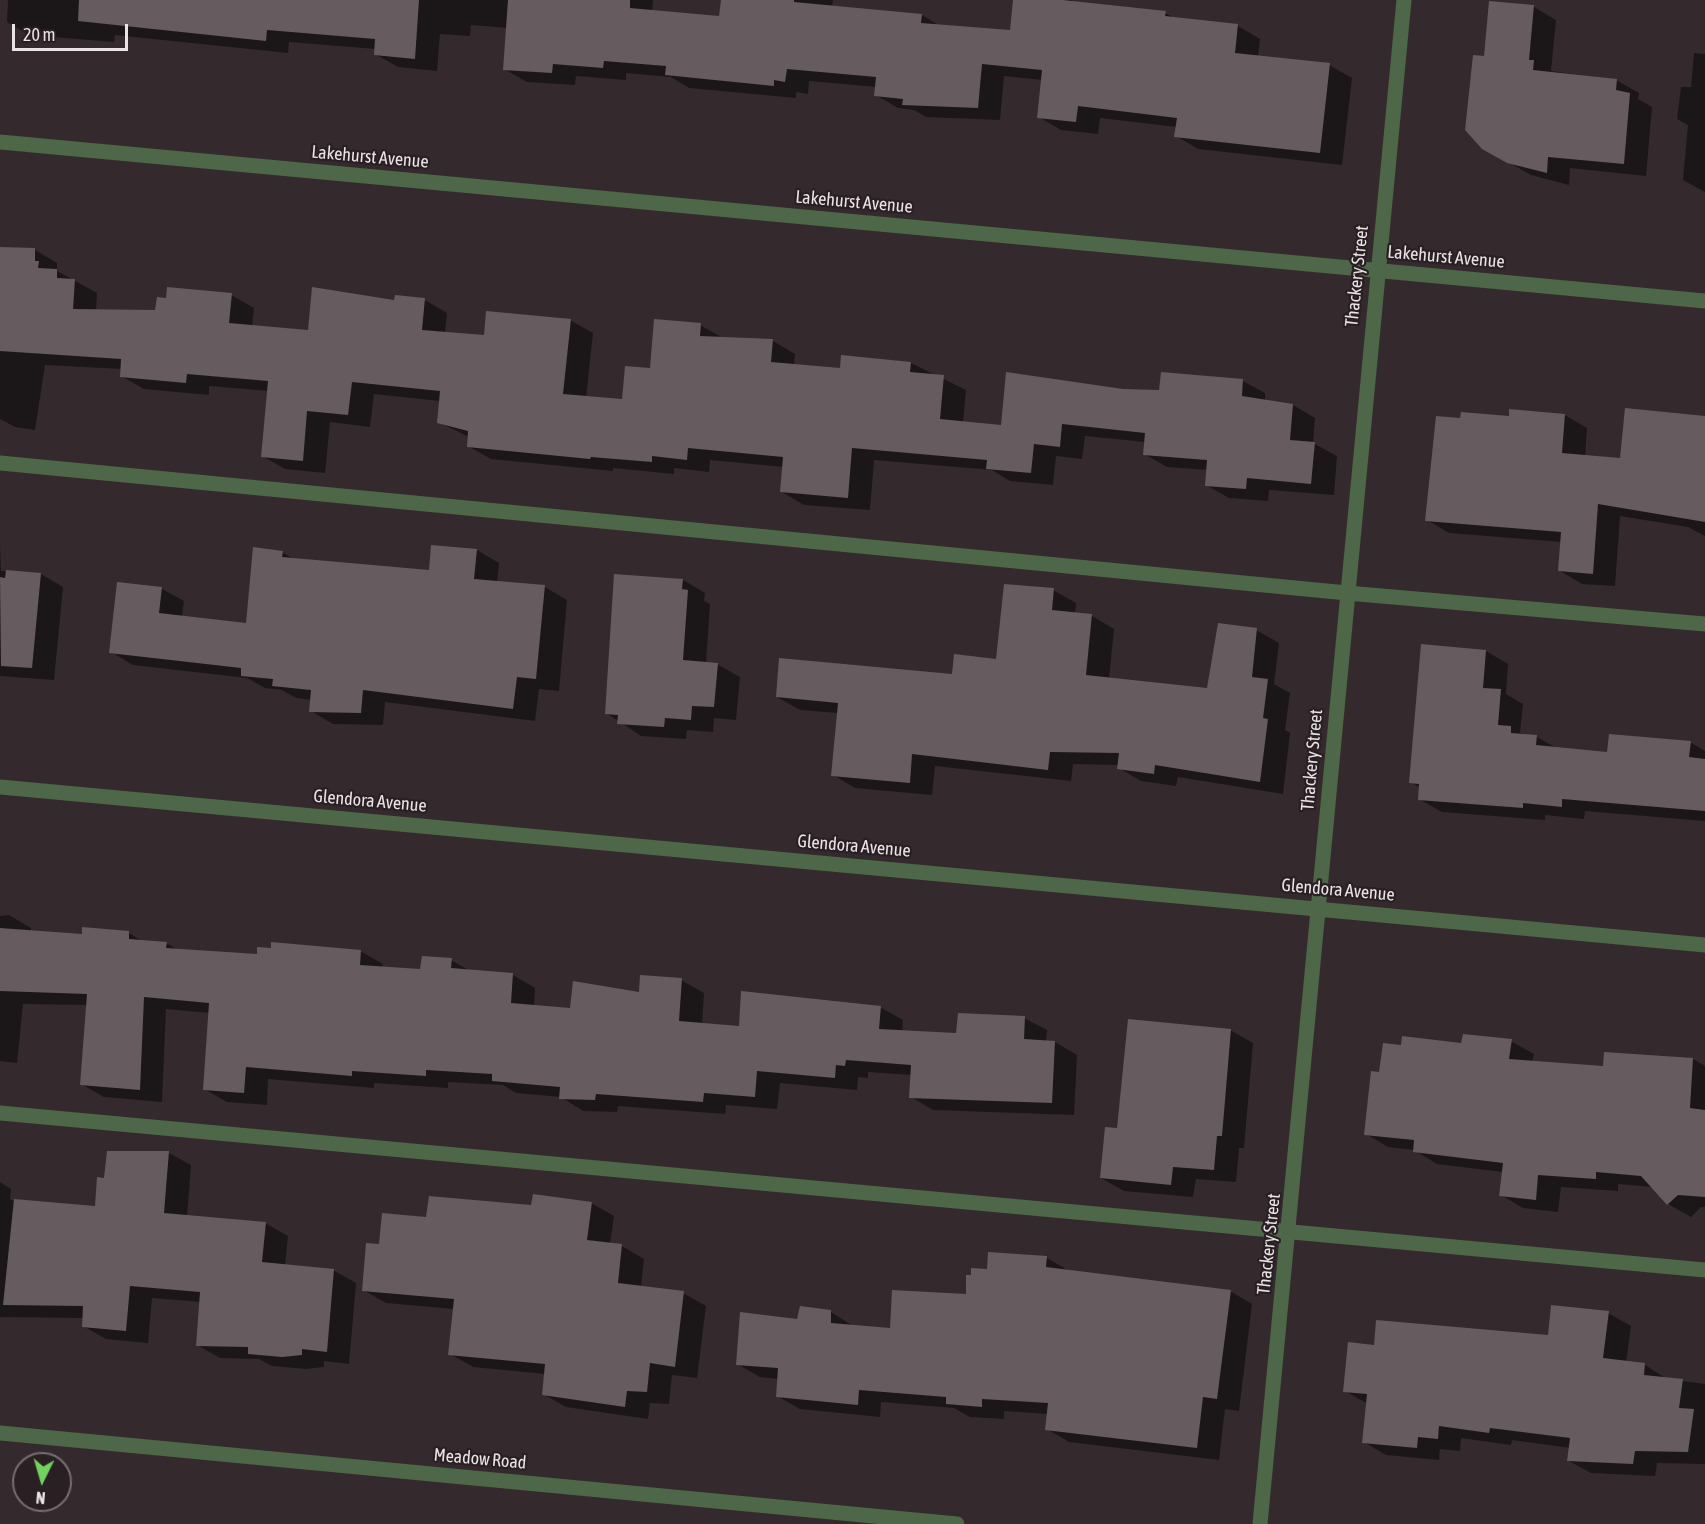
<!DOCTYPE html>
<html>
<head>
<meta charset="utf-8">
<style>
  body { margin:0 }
  #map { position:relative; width:1705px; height:1524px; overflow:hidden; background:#342a2d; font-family:"Asap Condensed",sans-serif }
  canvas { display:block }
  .north { position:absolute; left:12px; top:1452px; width:60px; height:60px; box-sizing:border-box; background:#2a2024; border:2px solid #766e71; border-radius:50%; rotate:185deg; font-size:16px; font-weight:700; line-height:24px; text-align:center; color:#e9e3e5 }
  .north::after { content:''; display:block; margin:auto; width:21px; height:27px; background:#71d25e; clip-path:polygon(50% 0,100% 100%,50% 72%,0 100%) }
  .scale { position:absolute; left:12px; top:24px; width:116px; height:27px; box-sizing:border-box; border:3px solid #e9e3e5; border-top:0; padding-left:8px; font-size:18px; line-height:21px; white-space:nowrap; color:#e9e3e5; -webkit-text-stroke:4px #2a2024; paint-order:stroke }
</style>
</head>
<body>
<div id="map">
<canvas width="1705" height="1524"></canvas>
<div class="north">N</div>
<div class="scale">20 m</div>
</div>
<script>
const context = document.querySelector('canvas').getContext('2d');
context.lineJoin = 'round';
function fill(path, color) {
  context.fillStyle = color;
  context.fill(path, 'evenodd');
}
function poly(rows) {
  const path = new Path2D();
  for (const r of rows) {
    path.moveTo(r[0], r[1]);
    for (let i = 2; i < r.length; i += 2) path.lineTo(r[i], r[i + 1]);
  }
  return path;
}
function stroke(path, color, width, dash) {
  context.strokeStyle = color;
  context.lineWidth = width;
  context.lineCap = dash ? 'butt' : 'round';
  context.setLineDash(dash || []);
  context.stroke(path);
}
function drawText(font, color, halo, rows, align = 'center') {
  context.font = font + ' "Asap Condensed",sans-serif';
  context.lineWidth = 4.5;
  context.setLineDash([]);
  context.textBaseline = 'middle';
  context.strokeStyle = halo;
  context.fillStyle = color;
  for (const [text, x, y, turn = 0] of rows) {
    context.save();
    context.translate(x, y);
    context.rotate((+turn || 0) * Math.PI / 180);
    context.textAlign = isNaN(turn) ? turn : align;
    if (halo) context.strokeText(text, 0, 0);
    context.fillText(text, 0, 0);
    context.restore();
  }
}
fill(poly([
  [8,0,653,0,652,11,721,18,722,0,833,0,832,7,922,15,940,26,1011,32,1014,0,1071,0,1077,4,1165,13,1177,19,1238,26,1260,39,1258,57,1329,65,1352,78,1342,165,1198,149,1176,136,1177,127,1100,118,1098,134,1061,130,1039,117,1042,80,1004,76,1000,120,926,117,914,110,898,108,876,95,877,87,809,81,808,94,796,92,796,98,689,88,671,77,626,73,626,80,576,76,575,85,527,82,504,69,508,28,471,25,470,36,440,34,437,71,398,67,375,54,376,49,289,42,288,53,115,35,114,42,29,35,7,22],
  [1534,7,1556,20,1551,71,1616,80,1639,93,1638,99,1652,107,1646,176,1570,168,1569,185,1531,175,1483,148,1485,58],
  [1694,53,1705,54,1705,192,1683,180,1688,125,1677,119,1681,87,1691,87],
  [0,248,35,250,57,263,57,271,97,293,96,311,157,312,231,295,254,308,252,327,309,332,395,302,425,300,447,313,445,333,485,337,570,320,593,333,586,398,623,401,651,370,700,325,723,338,773,341,795,354,794,365,842,369,843,356,911,363,966,390,963,423,1002,426,1123,390,1161,391,1162,374,1243,381,1265,393,1265,401,1293,405,1315,418,1313,443,1337,456,1334,495,1269,490,1268,501,1229,498,1206,485,1208,470,1167,467,1144,454,1145,442,1085,436,1082,459,1056,456,1053,485,1010,481,992,470,874,460,870,510,804,505,782,492,784,467,710,460,709,472,674,468,674,474,613,468,613,471,491,459,468,446,469,437,438,422,440,401,374,394,370,427,330,422,325,473,285,469,262,456,269,391,209,386,209,395,144,389,121,376,122,369,45,365,35,430,15,427,0,419],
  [1565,415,1587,428,1585,457,1621,460,1705,418,1705,536,1688,527,1620,516,1615,586,1582,584,1560,571,1562,542,1449,533,1427,520,1461,420],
  [0,544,1,571,41,574,63,587,54,680,0,676],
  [477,550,499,563,497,582,545,587,567,600,559,691,539,689,535,721,385,702,383,725,333,724,311,711,312,700,296,698,282,690,265,688,247,678,133,665,111,652,162,589,184,601,182,617,247,624,282,552,295,560,430,571],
  [683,580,705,593,704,601,710,604,706,663,717,664,740,677,736,720,714,718,713,732,687,730,686,739,641,736,606,713],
  [1053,590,1076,603,1075,614,1092,616,1114,629,1109,679,1209,690,1256,630,1279,643,1274,684,1290,693,1285,730,1290,733,1283,794,1178,777,1176,786,1141,781,1119,768,1119,765,1073,764,1071,781,935,766,932,795,855,788,833,775,838,713,800,710,777,697,953,675,998,661],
  [1422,645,1486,651,1508,664,1506,694,1523,704,1520,733,1537,737,1558,749,1609,753,1690,742,1705,751,1705,821,1585,811,1584,819,1545,815,1545,820,1442,812,1419,799,1420,788,1411,782],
  [9,915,31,928,31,932,83,935,129,933,144,942,166,943,178,950,258,956,360,951,383,964,382,968,422,971,451,960,472,972,513,975,535,988,534,1007,572,1010,641,994,681,980,704,993,702,1024,740,1027,880,1007,903,1020,902,1032,958,1034,1024,1018,1047,1030,1046,1042,1055,1042,1077,1055,1074,1115,933,1110,911,1097,912,1075,868,1072,868,1078,858,1077,857,1090,780,1083,777,1109,726,1105,725,1114,618,1106,617,1112,583,1111,561,1097,516,1093,503,1085,448,1082,448,1088,374,1083,374,1088,268,1079,267,1105,227,1102,204,1089,210,1013,166,1009,162,1102,104,1097,81,1084,88,1005,23,1004,17,1063,0,1061,0,916],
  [1230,1030,1253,1043,1244,1148,1239,1148,1236,1182,1196,1179,1193,1197,1124,1191,1101,1178,1118,1130],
  [1511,1041,1534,1054,1532,1062,1605,1068,1693,1059,1705,1066,1705,1207,1701,1207,1691,1217,1668,1204,1653,1187,1618,1184,1618,1191,1561,1187,1558,1212,1523,1208,1501,1195,1503,1172,1437,1164,1414,1150,1388,1147,1366,1134,1381,1074,1402,1047],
  [169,1153,191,1165,187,1217,265,1223,288,1236,285,1266,333,1270,356,1283,349,1364,324,1361,324,1367,306,1369,272,1366,259,1359,220,1358,197,1345,201,1302,152,1298,148,1343,106,1339,83,1326,84,1318,0,1317,0,1182,11,1189,10,1200,96,1207,106,1179],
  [591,1203,614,1216,610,1244,622,1246,644,1259,641,1287,683,1293,706,1306,697,1378,672,1375,669,1404,650,1403,648,1419,566,1407,543,1394,546,1374,473,1367,450,1354,454,1309,386,1303,363,1290,380,1246,428,1218],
  [1047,1258,1069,1271,1230,1291,1252,1304,1239,1411,1225,1409,1219,1460,1069,1442,1047,1429,1048,1414,1004,1411,1004,1419,970,1417,954,1408,881,1402,880,1417,800,1409,777,1396,778,1379,760,1377,737,1364,798,1321,831,1312,853,1326,891,1330,968,1296,988,1271],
  [1608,1313,1631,1326,1626,1363,1645,1365,1667,1379,1705,1384,1705,1464,1657,1463,1655,1476,1591,1473,1569,1461,1570,1448,1512,1440,1511,1445,1461,1438,1460,1451,1440,1449,1439,1460,1386,1455,1364,1442,1368,1404,1345,1391,1375,1346,1549,1336]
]), '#0007');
fill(poly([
  [79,0,419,0,415,59,374,55,375,39,267,30,266,41,78,21],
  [508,0,630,0,630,8,719,16,721,0,794,0,794,2,922,14,921,23,1010,30,1013,0,1063,0,1166,11,1165,16,1238,24,1235,53,1330,63,1320,153,1174,137,1177,118,1078,106,1076,122,1037,118,1042,70,982,64,978,108,902,105,903,99,874,96,876,77,787,69,785,82,774,80,774,86,665,75,666,66,604,61,603,68,553,64,552,73,503,70],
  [1489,1,1534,5,1529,60,1534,60,1533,70,1617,79,1616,90,1630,93,1624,164,1548,157,1547,173,1507,163,1482,149,1465,130,1473,55,1484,56],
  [0,247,35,248,35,261,39,261,38,268,57,269,57,278,75,279,73,309,155,310,157,297,166,298,167,287,232,293,229,323,308,330,312,287,394,300,395,295,425,298,422,330,484,335,486,311,571,319,563,394,622,399,625,366,650,368,654,319,701,323,700,336,773,339,771,362,840,368,841,355,911,362,910,372,944,375,940,419,1001,425,1006,372,1123,389,1159,390,1161,372,1243,379,1242,396,1293,404,1290,440,1315,442,1311,484,1247,478,1246,489,1205,486,1207,460,1143,455,1145,433,1062,424,1060,447,1034,444,1031,473,986,469,987,460,852,448,848,498,780,492,783,457,688,448,687,460,652,456,652,462,591,457,590,459,467,447,468,431,437,423,440,391,352,382,348,415,307,411,303,461,261,457,268,381,187,374,186,383,120,377,121,359,0,351],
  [1625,408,1705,416,1705,522,1598,504,1593,574,1558,571,1561,532,1425,521,1436,416,1460,418,1461,412,1509,416,1509,409,1565,414,1562,453,1620,458],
  [431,545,477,549,474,579,545,585,536,679,517,677,513,709,363,690,361,713,309,712,311,690,272,686,273,679,241,676,241,668,109,653,117,582,162,587,159,613,246,623,253,547,283,551,282,557,429,570],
  [6,570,41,573,32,668,1,666,0,577,5,578],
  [614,574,683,579,682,589,688,590,683,660,718,663,714,707,692,706,691,720,665,718,664,727,617,724,618,715,605,714],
  [1004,584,1054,588,1052,610,1092,614,1086,675,1207,688,1218,623,1257,628,1252,677,1268,679,1263,718,1268,719,1260,782,1155,765,1154,774,1117,769,1119,753,1050,752,1048,770,912,754,910,783,831,776,838,703,776,697,779,658,952,674,954,654,996,659],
  [1421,644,1486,650,1483,688,1501,689,1498,725,1511,726,1511,733,1537,735,1536,745,1607,752,1609,734,1691,741,1689,757,1705,759,1705,811,1562,799,1562,807,1523,803,1523,808,1418,800,1419,784,1409,783],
  [82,927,129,931,129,939,167,942,166,948,257,954,257,947,271,948,271,942,361,950,360,965,420,969,422,956,452,958,451,968,513,973,511,1003,570,1008,573,981,639,992,640,975,682,978,679,1021,739,1026,741,991,881,1006,879,1029,956,1033,958,1013,1025,1016,1024,1039,1055,1041,1052,1103,909,1098,911,1065,846,1060,845,1066,836,1065,835,1078,757,1071,755,1097,704,1093,703,1102,596,1094,595,1100,559,1099,560,1087,492,1081,492,1074,426,1070,426,1076,352,1071,352,1076,246,1067,244,1093,203,1090,209,1003,144,997,140,1090,80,1085,87,994,0,991,0,928,82,934],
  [1128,1019,1231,1029,1222,1136,1217,1136,1214,1170,1173,1167,1171,1185,1100,1178,1105,1127,1117,1128],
  [1463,1034,1512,1039,1509,1059,1603,1066,1604,1052,1693,1058,1690,1108,1705,1110,1705,1197,1678,1195,1667,1205,1641,1176,1596,1172,1596,1179,1538,1175,1536,1200,1499,1196,1503,1163,1413,1152,1414,1140,1364,1135,1371,1071,1379,1072,1383,1043,1401,1045,1402,1036,1461,1043],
  [107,1151,169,1151,164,1213,266,1222,262,1262,334,1269,327,1352,302,1349,302,1355,282,1357,248,1354,248,1347,196,1346,200,1292,130,1286,126,1331,82,1327,83,1306,3,1305,14,1199,95,1206,97,1177,104,1178],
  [533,1194,592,1202,587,1240,622,1244,618,1283,684,1291,675,1367,650,1363,647,1392,627,1391,625,1407,542,1395,545,1364,448,1355,454,1299,362,1291,366,1243,379,1244,382,1213,426,1217,429,1196,531,1205],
  [988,1252,1047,1256,1046,1267,1231,1290,1217,1399,1203,1397,1197,1448,1045,1430,1048,1403,982,1399,982,1407,946,1404,946,1397,859,1390,858,1405,776,1397,778,1368,736,1365,740,1312,797,1319,800,1306,831,1310,831,1323,890,1328,892,1290,966,1294,966,1275,971,1275,971,1268,987,1269],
  [1551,1305,1609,1311,1603,1358,1645,1363,1644,1375,1683,1379,1679,1408,1694,1409,1688,1452,1635,1451,1633,1464,1567,1461,1570,1438,1490,1428,1489,1433,1439,1426,1438,1439,1418,1437,1417,1448,1362,1443,1367,1394,1343,1392,1348,1342,1374,1345,1376,1320,1548,1335]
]), '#665b5f');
stroke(poly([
  [0,142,1705,301],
  [0,463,1347,593,1705,624],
  [0,787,1705,945],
  [0,1113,1705,1270],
  [0,1433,957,1524],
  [1260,1524,1404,0]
]), '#4d6748', 15);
drawText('18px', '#e9e3e5', '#2a2024', [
  ["Lakehurst Avenue",370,157,5],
  ["Lakehurst Avenue",854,202,5],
  ["Lakehurst Avenue",1446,257,5],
  ["Thackery Street",1357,276,-84],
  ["Thackery Street",1312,760,-85],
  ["Glendora Avenue",370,801,5],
  ["Glendora Avenue",854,846,5],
  ["Glendora Avenue",1338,890,5],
  ["Thackery Street",1269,1244,-84],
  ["Meadow Road",480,1459,5]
]);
</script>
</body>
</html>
